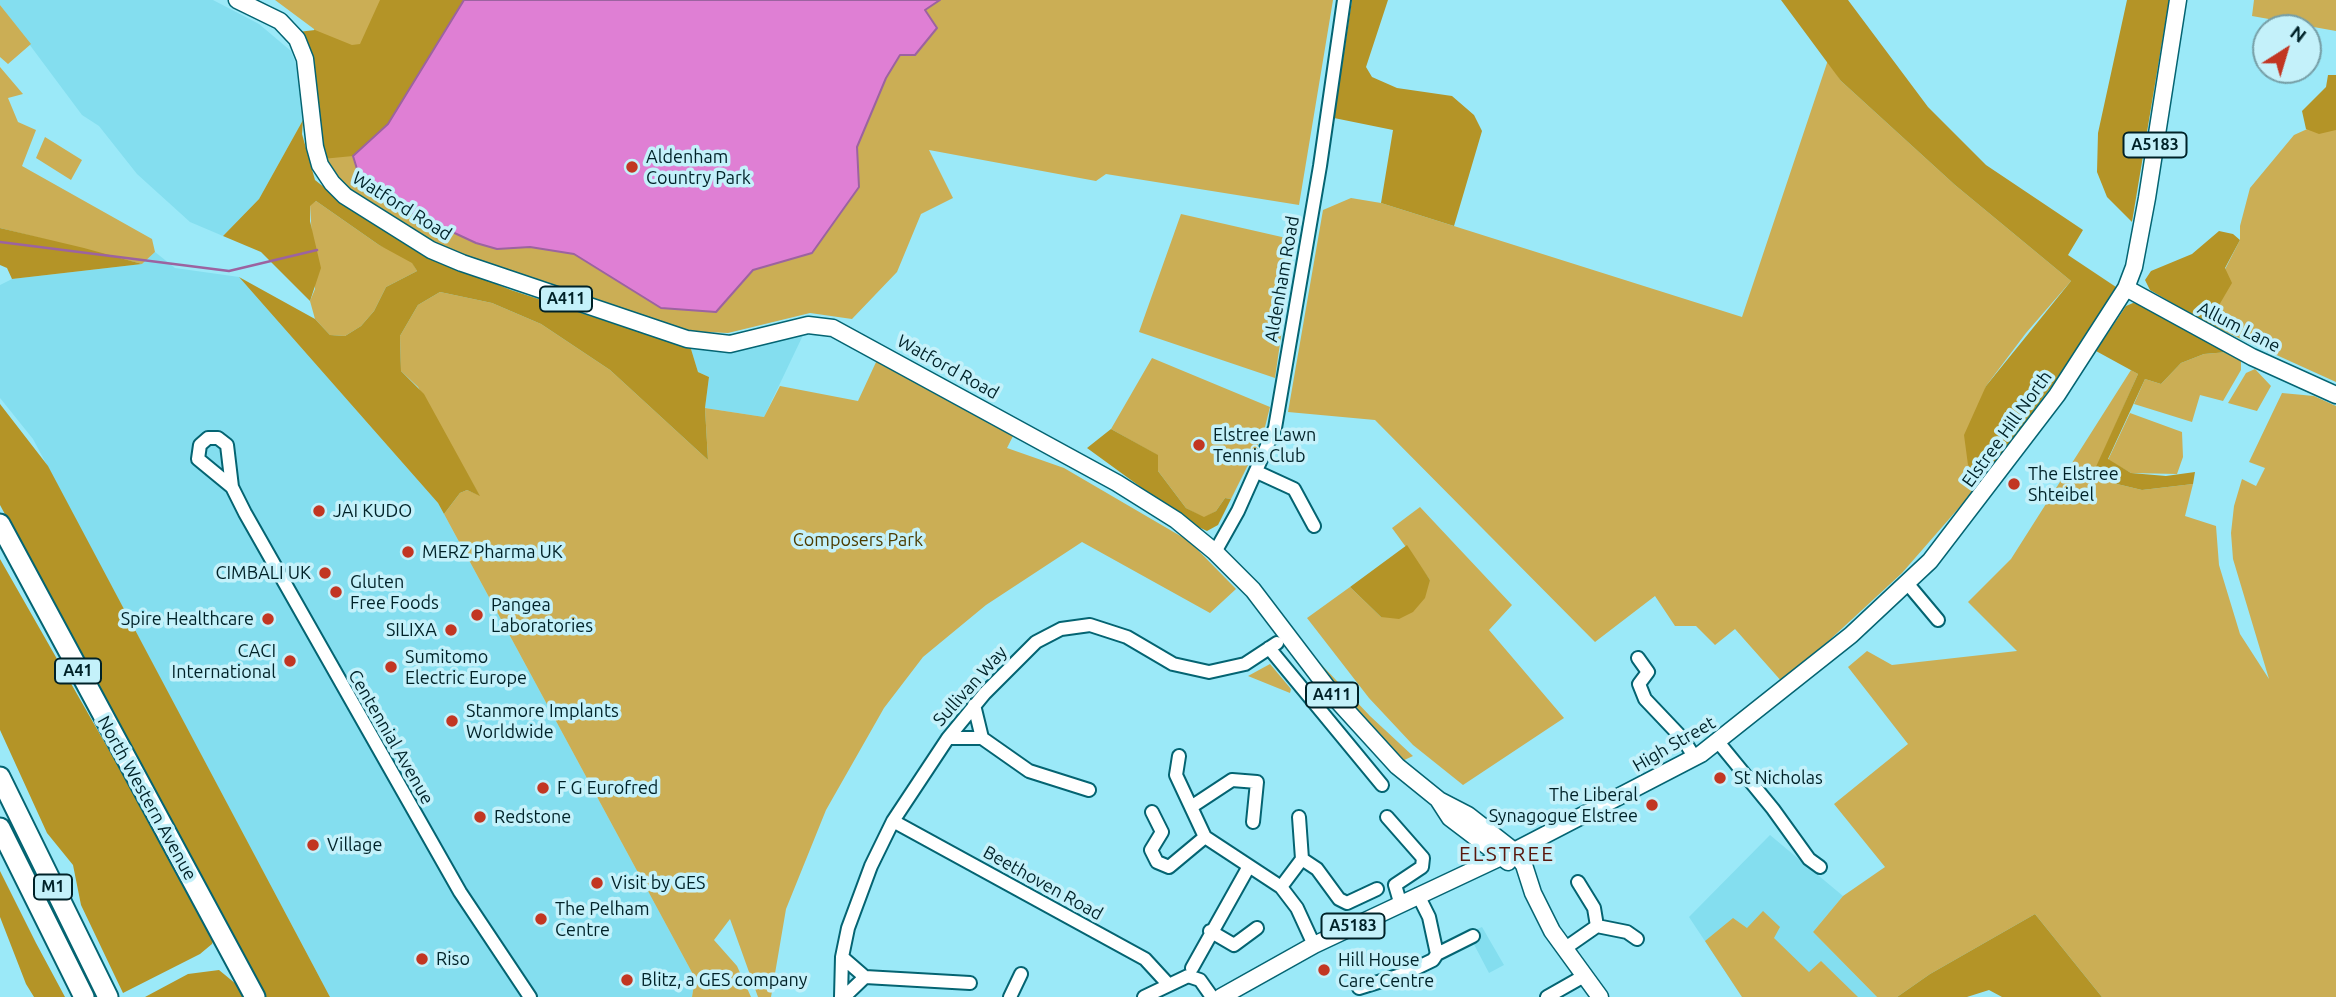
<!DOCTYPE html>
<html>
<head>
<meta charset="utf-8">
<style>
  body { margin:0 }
  #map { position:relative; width:2336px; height:997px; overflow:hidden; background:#9be9f8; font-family:Ubuntu,sans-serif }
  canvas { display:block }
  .north { position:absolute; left:2252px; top:14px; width:70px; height:70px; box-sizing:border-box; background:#c4f1fa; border:2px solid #769ea6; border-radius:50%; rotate:37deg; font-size:19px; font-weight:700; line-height:28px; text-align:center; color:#002228 }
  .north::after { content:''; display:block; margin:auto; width:24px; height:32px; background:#c23622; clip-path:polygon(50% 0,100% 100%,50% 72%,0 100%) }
</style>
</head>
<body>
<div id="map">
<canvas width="2336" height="997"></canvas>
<div class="north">N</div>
</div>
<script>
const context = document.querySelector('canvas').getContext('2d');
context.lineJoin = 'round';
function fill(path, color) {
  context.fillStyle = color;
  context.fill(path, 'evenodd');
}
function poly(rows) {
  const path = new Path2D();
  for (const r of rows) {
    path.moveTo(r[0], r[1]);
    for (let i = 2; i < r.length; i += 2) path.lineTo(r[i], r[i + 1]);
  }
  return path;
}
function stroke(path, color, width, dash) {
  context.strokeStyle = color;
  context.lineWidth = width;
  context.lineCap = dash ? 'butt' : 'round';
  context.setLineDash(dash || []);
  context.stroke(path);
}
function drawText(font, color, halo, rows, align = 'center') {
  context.font = font + ' Ubuntu,sans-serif';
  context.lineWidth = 7;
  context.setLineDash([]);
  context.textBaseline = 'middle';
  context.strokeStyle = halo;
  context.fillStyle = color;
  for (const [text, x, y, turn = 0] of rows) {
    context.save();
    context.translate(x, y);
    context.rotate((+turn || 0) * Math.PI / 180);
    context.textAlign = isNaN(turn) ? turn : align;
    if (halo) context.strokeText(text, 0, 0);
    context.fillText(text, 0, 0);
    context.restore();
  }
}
fill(poly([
  [0,0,213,0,259,24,291,51,297,67,303,120,259,199,223,236,190,222,137,174,99,126,82,115,0,5],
  [155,252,175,268,239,277,438,503,695,978,692,997,330,997,33,439,0,398,0,285,12,279,142,264],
  [805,331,764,417,705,408,709,377,698,372,691,349],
  [1770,835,1843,896,1813,932,1877,997,1742,997,1689,917],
  [1482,927,1504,965,1489,973,1468,933]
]), '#84deef');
fill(poly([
  [275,0,1333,0,1299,205,1106,174,1096,181,929,150,953,198,921,214,897,272,852,319,810,313,728,333,684,331,434,246,338,184,322,159,314,29],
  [2254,0,2336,0,2336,31,2252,16],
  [0,5,31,44,8,64,0,57],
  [1828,60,1841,81,1955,185,2071,281,2026,333,1986,386,1968,465,1977,487,1902,573,1783,683,1735,629,1715,645,1696,626,1675,626,1655,596,1595,642,1375,420,1288,412,1323,210,1351,198,1381,203,1742,317],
  [0,67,23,94,8,98,18,122,36,130,22,166,152,239,155,252,142,264,0,228],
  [2336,116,2336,382,2208,324,2219,281,2240,240,2240,226,2250,188,2294,135],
  [45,137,82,160,71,180,36,158],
  [316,201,379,245,400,254,412,262,417,271,386,287,374,311,361,326,345,336,330,335,315,319,310,301,315,289,310,205],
  [1181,214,1295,240,1275,378,1139,332],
  [440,292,492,303,541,324,610,370,708,460,705,408,764,417,780,386,858,401,877,360,1014,434,1007,448,1064,468,1189,541,1236,589,1210,613,1082,542,986,605,923,657,884,708,826,810,786,909,771,997,758,997,730,919,714,940,737,966,751,997,692,997,695,978,444,514,460,493,467,490,479,495,418,387,401,371,400,336,418,305],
  [2228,352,2241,360,2241,370,2223,401,2200,395,2192,422,2134,404,2145,379,2161,384,2181,363,2204,354],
  [1152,358,1270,407,1263,435,1231,499,1225,498,1216,511,1204,518,1186,508,1158,471,1157,455,1111,429],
  [2255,369,2271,386,2257,411,2228,403,2246,373],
  [2131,370,2138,374,2096,469,2101,476,2117,484,2142,490,2193,484,2185,516,2216,526,2219,565,2240,634,2269,679,2233,559,2231,533,2234,506,2242,479,2256,486,2265,468,2249,462,2282,393,2314,396,2336,406,2336,997,2102,997,2035,914,1930,974,1897,997,1877,997,1813,932,1843,896,1885,867,1834,804,1908,744,1848,667,1867,651,1892,665,2017,651,1968,602,2011,559],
  [2130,413,2182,432,2183,457,2177,474,2131,473,2108,460],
  [1420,507,1512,605,1489,630,1564,718,1463,785,1413,745,1369,698,1307,618,1350,587,1381,617,1430,580,1392,528],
  [1318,661,1370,716,1413,756,1400,762,1330,684],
  [1270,664,1291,689,1290,693,1248,676],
  [1763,911,1780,927,1774,938,1809,972,1821,961,1858,997,1742,997,1705,941,1733,918,1747,928]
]), '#cbae55');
fill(poly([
  [380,0,464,0,388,125,353,156,322,159,298,32,315,30,352,45,360,44],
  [1352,0,1388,0,1366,67,1372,77,1397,88,1452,96,1474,115,1482,131,1454,226,1381,203,1393,130,1334,118],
  [1781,0,1848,0,1928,107,1986,165,2083,230,2068,255,2116,287,2063,371,1977,487,1968,465,1964,435,1986,386,2071,281,1955,185,1841,81],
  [2127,0,2169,0,2132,222,2107,197,2097,172,2098,133],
  [2328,75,2336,75,2336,130,2319,134,2306,129,2302,111,2326,87],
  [303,120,302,134,315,180,355,212,434,259,511,290,691,349,698,372,709,377,705,408,708,460,610,370,541,324,492,303,440,292,418,305,400,336,401,371,424,394,480,496,467,490,460,493,444,514,438,503,239,277,315,319,330,335,345,336,361,326,374,311,386,287,417,271,412,263,379,245,316,201,310,206,310,221,321,268,310,301,261,252,223,236,259,199],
  [0,228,84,248,142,264,12,279,7,268,0,265],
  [2219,231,2233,234,2240,240,2225,268,2232,283,2208,324,2150,290,2145,280,2151,271,2192,254],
  [2133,303,2141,304,2228,352,2204,354,2181,363,2161,384,2145,379,2108,459,2131,473,2166,476,2195,472,2193,484,2142,490,2117,484,2101,476,2095,469,2138,374,2096,351,2126,306],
  [0,404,48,466,330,997,265,997,0,505],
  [1111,429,1158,455,1158,471,1186,508,1204,517,1216,511,1225,498,1231,499,1218,525,1207,531,1190,523,1087,448],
  [1407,545,1430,580,1425,598,1413,612,1399,619,1381,617,1350,587],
  [0,559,215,936,212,944,200,954,123,993,81,905,73,865,47,833,0,730],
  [0,871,36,943,65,997,34,997,26,984,0,917],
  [2035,914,2102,997,2002,997,1989,990,1967,997,1897,997,1930,974],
  [219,970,236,984,244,997,145,997,188,974]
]), '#b49427');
const water = poly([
  [464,0,940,0,925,10,937,28,915,55,900,55,886,78,857,147,859,187,812,253,753,270,716,312,661,308,574,254,530,247,497,249,476,243,392,204,372,187,357,169,353,156,388,124,464,0]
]);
fill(water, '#df7fd4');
stroke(water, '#9c63a0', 2);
stroke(poly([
  [0,242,229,271,317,250]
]), '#9c63a0', 2.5);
const minor = poly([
  [1257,472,1294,489,1314,526],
  [232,487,198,459,200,445,208,438,218,438,227,445,232,487,245,513,460,892,530,997],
  [1215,552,1238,511,1275,428,1320,166,1344,0],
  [1907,583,1938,620],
  [1269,648,1382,785],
  [1638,658,1648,672,1639,684,1645,699,1683,739,1695,758],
  [974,705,982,738],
  [948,738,982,738,1029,771,1089,790],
  [1719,743,1773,809,1809,859,1820,867],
  [1179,756,1176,775,1205,837,1281,887,1297,908,1314,945],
  [1191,807,1232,780,1257,782,1253,822],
  [1152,812,1162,832,1151,850,1157,862,1169,867,1205,837],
  [1387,817,1423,858,1422,867,1395,885,1400,902],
  [893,821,1145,959,1168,984],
  [1302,859,1317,869,1339,899,1347,903,1377,889],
  [1578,882,1594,908,1597,926],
  [1281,887,1302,859,1299,817],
  [1210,931,1234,945,1257,928],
  [1564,949,1597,926,1627,932,1637,939],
  [1437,954,1473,936],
  [842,957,865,977,970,983],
  [1192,968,1248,868],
  [1359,988,1404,974,1433,960,1437,954,1429,917,1418,895],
  [841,997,842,957,848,928,871,866,893,821,948,738,985,693,1036,642,1061,629,1090,625,1127,637,1173,664,1209,672,1245,664,1277,643],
  [844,997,865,977],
  [1010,997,1021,974],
  [1144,997,1188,976,1200,980,1212,997],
  [1547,997,1584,976]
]);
const major = poly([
  [237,0,280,21,297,39,305,59,315,147,320,165,332,183,345,196,431,250,462,263,687,339,730,344,808,325,833,328,1117,483,1176,520,1215,552,1253,590,1336,699,1397,766,1439,800,1468,815,1514,851,1524,865,1533,893,1552,931,1600,997],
  [2126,288,2252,357,2336,395],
  [1439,801,1450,818,1508,862],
  [1221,997,1314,945,1514,851,1701,754,1851,635,1930,561,2057,395,2126,288,2134,267,2147,198,2178,0]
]);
const highway = poly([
  [0,524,255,997],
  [0,777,108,997],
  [0,828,84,997]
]);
stroke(minor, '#046472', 16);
stroke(major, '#046472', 19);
stroke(highway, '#046472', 23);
stroke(minor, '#fff', 12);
stroke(major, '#fff', 16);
stroke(highway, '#fff', 19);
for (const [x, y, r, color] of [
  [632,167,7,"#c23622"],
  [1199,445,7,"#c23622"],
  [2014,484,7,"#c23622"],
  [319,511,7,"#c23622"],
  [408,552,7,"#c23622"],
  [325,573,7,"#c23622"],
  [336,592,7,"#c23622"],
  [477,615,7,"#c23622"],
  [268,619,7,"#c23622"],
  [451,630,7,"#c23622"],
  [290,661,7,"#c23622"],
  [391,667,7,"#c23622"],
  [452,721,7,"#c23622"],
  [1720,778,7,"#c23622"],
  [543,788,7,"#c23622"],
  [1652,805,7,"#c23622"],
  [480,817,7,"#c23622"],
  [313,845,7,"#c23622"],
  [597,883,7,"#c23622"],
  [541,919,7,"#c23622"],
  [422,959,7,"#c23622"],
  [1324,970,7,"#c23622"],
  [627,980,7,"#c23622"]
]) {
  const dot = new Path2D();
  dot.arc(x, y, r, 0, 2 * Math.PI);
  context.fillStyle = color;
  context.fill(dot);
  stroke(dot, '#c4f1fa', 2.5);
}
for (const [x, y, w] of [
  [2155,145,63],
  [566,299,52],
  [78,671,46],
  [1332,695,52],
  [53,887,38],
  [1353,926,63]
]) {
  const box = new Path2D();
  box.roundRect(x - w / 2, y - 12.5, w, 25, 5);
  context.fillStyle = '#c4f1fa';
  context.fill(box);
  stroke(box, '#002228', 2);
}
drawText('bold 16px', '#002228', null, [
  ["A5183",2155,145],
  ["A411",566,299],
  ["A41",78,671],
  ["A411",1332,695],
  ["M1",53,887],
  ["A5183",1353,926]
]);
drawText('18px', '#002228', '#c4f1fa', [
  ["Aldenham",646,157],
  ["Country Park",646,178],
  ["Elstree Lawn",1213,435],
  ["Tennis Club",1213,456],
  ["The Elstree",2028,474],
  ["Shteibel",2028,495],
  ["JAI KUDO",333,511],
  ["MERZ Pharma UK",422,552],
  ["CIMBALI UK",311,573,"right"],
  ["Gluten",350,582],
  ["Free Foods",350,603],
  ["Pangea",491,605],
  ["Laboratories",491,626],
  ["Spire Healthcare",254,619,"right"],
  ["SILIXA",437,630,"right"],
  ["CACI",276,651,"right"],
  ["International",276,672,"right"],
  ["Sumitomo",405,657],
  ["Electric Europe",405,678],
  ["Stanmore Implants",466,711],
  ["Worldwide",466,732],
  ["St Nicholas",1734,778],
  ["F G Eurofred",557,788],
  ["The Liberal",1638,795,"right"],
  ["Synagogue Elstree",1638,816,"right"],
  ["Redstone",494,817],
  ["Village",327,845],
  ["Visit by GES",611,883],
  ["The Pelham",555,909],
  ["Centre",555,930],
  ["Riso",436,959],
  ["Hill House",1338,960],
  ["Care Centre",1338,981],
  ["Blitz, a GES company",641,980]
], 'left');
drawText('18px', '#002228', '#c4f1fa', [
  ["Watford Road",402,206,32],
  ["Aldenham Road",1282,279,-80],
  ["Allum Lane",2239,327,27],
  ["Watford Road",948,367,29],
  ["Elstree Hill North",2007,429,-54],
  ["Sullivan Way",970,686,-48],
  ["Centennial Avenue",391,737,60],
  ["High Street",1674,744,-30],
  ["North Western Avenue",147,798,61],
  ["Beethoven Road",1043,883,29]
]);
drawText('18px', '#4c3b00', '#c4f1fa', [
  ["Composers Park",858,540]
]);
context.letterSpacing = '2px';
drawText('21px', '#5a170d', '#c4f1fa', [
  ["ELSTREE",1507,854]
]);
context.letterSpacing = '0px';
</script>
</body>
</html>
